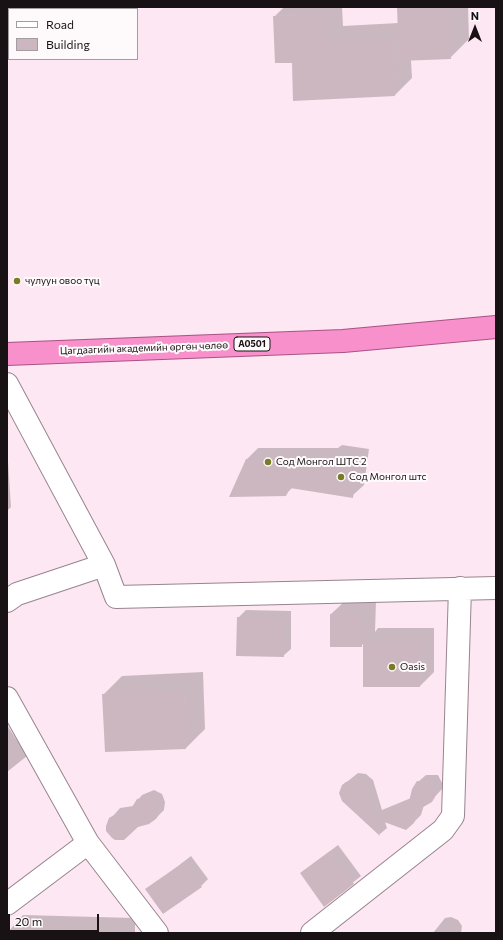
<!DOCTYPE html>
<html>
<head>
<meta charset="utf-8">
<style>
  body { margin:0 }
  #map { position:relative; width:503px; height:940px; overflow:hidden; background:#fde7f2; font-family:Commissioner,sans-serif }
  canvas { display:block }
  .frame { position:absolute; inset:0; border:8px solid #191215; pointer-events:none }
  .legend { position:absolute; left:8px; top:8px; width:130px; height:52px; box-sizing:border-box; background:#fefafc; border:1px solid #a29da0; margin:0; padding:5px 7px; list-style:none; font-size:12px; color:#191215 }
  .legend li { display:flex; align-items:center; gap:8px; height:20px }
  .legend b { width:20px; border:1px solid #a29da0 }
  .north { position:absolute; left:455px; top:8px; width:40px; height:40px; -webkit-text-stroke:3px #fefafc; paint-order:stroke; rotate:0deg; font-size:11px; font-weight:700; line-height:16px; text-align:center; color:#191215 }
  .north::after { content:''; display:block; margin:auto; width:14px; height:18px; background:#191215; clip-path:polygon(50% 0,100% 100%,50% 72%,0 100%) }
  .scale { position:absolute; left:8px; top:914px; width:91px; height:18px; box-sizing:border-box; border:2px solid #191215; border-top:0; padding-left:5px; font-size:12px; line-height:14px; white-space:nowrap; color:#191215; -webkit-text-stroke:3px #fefafc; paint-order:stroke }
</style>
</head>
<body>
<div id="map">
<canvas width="503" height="940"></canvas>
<div class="frame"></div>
<ul class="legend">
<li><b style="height:5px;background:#fff"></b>Road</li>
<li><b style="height:11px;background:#ccb7c1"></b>Building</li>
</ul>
<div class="north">N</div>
<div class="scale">20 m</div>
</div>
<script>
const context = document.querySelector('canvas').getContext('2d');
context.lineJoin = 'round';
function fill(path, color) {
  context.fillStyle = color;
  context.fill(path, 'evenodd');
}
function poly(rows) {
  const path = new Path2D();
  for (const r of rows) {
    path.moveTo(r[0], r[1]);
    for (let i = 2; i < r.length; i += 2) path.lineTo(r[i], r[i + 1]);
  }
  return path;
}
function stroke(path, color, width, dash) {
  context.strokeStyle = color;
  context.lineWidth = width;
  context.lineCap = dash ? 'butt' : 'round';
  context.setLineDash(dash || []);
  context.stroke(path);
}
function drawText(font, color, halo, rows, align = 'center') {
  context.font = font + ' Commissioner,sans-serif';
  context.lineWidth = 4;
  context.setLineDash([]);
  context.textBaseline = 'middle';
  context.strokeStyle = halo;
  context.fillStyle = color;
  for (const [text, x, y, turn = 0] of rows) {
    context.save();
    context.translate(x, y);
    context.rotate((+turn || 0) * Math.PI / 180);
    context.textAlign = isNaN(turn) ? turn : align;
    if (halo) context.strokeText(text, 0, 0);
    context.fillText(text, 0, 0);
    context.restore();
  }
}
fill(poly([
  [284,7,342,7,343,26,398,23,398,7,468,7,469,39,450,58,411,60,412,78,395,95,293,62,274,17],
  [342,445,369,449,364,485,352,496,293,487,285,495,247,459,258,448,338,448],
  [7,446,11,507,7,511],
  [345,601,376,601,375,632,378,628,434,628,434,672,420,686,364,643,361,646,331,614],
  [246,610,291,611,291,649,283,656,238,618],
  [203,672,205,729,186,748,106,751,103,695,122,676],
  [7,725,27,756,7,772],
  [358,773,366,774,373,780,382,810,411,798,418,782,426,775,438,775,442,783,442,789,431,801,424,805,421,815,413,823,385,822,387,828,380,834,343,801,343,785],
  [154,790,162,794,165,802,164,810,153,821,137,826,113,816,120,808,133,806,142,795],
  [338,845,361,876,325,905,301,873],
  [191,856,208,879,201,886,147,890],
  [23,915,135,918,135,933,7,933],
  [451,917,458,920,462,926,461,933,433,933,445,918]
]), '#0003');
fill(poly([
  [397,7,449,7,451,59,399,61],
  [325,15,326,42,393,39,395,96,293,101,292,63,275,63,273,16],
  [330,456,358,460,353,498,290,488,286,496,229,497,246,459,329,459],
  [330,614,362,615,362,647,330,647],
  [237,617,284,618,284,657,236,656],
  [363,642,421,642,420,687,363,687],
  [184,691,186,749,105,752,102,694],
  [355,779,359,780,366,787,374,816,409,802,412,789,417,781,431,782,435,791,435,797,432,802,418,810,414,823,406,830,376,819,380,836,342,801,339,793,342,785,346,782],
  [146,797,155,801,159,809,157,818,149,824,138,827,124,840,115,840,112,838,106,831,106,826,109,818,116,814,129,812,137,799],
  [330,851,354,884,324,907,300,873],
  [184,862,202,887,163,914,145,889]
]), '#ccb7c1');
const minor = poly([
  [7,384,104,565,116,597,496,588],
  [7,601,17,594,104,565],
  [7,698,88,843,157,933],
  [7,904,88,843],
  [312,933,443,830,453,816,460,588]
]);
const trunk = poly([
  [7,354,343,341,496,327]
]);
stroke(minor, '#98848e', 24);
stroke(trunk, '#a95284', 24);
stroke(minor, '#fff', 22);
stroke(trunk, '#f890cc', 22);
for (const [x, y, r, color] of [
  [17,281,4,"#787c25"],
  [268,462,4,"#787c25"],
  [341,477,4,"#787c25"],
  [392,667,4,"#787c25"]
]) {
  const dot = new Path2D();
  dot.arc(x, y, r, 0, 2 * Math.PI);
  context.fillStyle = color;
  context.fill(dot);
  stroke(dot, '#fefafc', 1.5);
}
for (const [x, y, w] of [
  [252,344,36]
]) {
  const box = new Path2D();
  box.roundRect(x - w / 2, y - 7, w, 14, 3);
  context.fillStyle = '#fefafc';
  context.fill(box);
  stroke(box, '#191215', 1);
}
drawText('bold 9px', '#191215', null, [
  ["A0501",252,344]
]);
drawText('10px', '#191215', '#fefafc', [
  ["чулуун овоо түц",25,281],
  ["Сод Монгол ШТС 2",276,462],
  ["Сод Монгол штс",349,477],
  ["Oasis",400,667]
], 'left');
drawText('10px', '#191215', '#fefafc', [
  ["Цагдаагийн академийн өргөн чөлөө",144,348,-2]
]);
</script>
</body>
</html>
